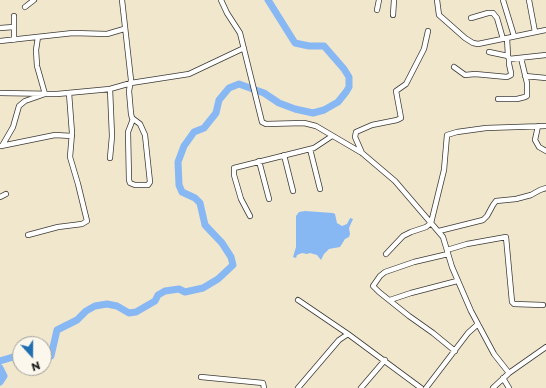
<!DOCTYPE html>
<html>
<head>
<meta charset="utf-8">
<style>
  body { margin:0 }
  #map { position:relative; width:546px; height:388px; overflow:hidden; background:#f1e7cd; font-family:"Playpen Sans",sans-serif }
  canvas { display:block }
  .north { position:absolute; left:12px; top:336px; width:40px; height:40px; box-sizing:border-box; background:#fbf7ec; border:1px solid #a29f99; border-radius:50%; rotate:159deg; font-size:11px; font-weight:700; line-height:16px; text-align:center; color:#1c1c1c }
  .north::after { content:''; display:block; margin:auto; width:14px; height:18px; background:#1f6fb2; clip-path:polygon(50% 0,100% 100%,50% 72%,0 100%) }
</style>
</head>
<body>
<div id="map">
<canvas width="546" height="388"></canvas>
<div class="north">N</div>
</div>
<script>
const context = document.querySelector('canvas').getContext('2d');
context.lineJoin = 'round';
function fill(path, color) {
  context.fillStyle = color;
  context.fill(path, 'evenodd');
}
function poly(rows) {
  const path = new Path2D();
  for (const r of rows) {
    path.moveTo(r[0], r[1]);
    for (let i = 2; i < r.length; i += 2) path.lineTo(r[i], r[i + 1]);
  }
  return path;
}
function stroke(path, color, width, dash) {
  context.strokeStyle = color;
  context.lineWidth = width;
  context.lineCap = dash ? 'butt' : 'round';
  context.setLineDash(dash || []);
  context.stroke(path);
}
fill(poly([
  [305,211,333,213,335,214,337,223,342,226,347,224,350,218,353,219,349,228,350,234,349,237,345,239,340,247,329,249,324,254,321,260,317,255,310,253,307,254,302,253,297,255,296,258,293,257,296,247,296,216,299,212]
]), '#88b8f4');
stroke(poly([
  [0,361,20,355],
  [44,361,51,356,57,330,77,320,86,311,95,306,107,304,117,306,129,313,136,312,155,301,158,295,165,291,179,289,185,292,203,288,218,279,233,265,231,257,222,243,205,225,200,203,195,198,182,192,179,185,178,162,184,146,194,132,204,128,216,113,219,100,229,88,239,84,264,93,279,103,295,109,313,113,324,110,338,102,346,92,349,87,349,77,344,69,324,46,309,46,295,43,268,0],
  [0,368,4,376,0,382]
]), '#88b8f4', 7);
const minor = poly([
  [122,0,131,80,129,91,131,114,132,118,140,124,145,135,150,182,148,185,135,185,130,183,129,180,128,132,133,119],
  [221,0,227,13,240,33,262,122,266,124,304,123,316,126,362,153,395,181,443,237,452,267,471,311,494,354,509,373],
  [437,0,439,15,465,38,473,43,478,44,546,30],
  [503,0,514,36],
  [529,0,535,32],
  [25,7,34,0],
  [377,10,379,0],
  [393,15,394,0],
  [471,18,488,13,493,13,497,18,503,39],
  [0,28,14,27],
  [507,38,508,56,509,59,546,55],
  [14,40,14,16],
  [0,41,73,33,107,34,124,29],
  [489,52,508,56],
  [454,67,465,75,475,74,507,77,511,75,511,73,509,64,509,59],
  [525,76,546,78],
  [110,89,112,136,110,158],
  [0,93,57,94,110,89,131,83,189,74,244,48],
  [498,99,517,99,525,97,527,96,527,83,521,58],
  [538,126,535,140,539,147,546,151],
  [1,146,55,135,72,136],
  [2,146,13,127,19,106,25,101,45,94,37,66,36,50,38,37],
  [310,149,320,189],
  [362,153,355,137,356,132,372,125,397,120,401,118,396,91,406,84,424,49,428,31],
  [284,155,293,191],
  [259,161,269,199],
  [0,197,6,194],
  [250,216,241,199,234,175,234,168,314,148,332,136],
  [439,231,483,220,487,216,493,205,496,201,516,199,531,195,540,190,546,188],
  [28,235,58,227,82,224,87,221,78,184,70,157,72,133,69,93],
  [447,250,467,244,506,237,512,302,514,304,543,305],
  [386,254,403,236,411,232,426,227,431,223,444,170,447,135,457,132,486,128,546,126],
  [448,254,414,262,385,272,380,276,373,286,379,292,409,316,433,333,455,351],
  [298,300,348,334],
  [390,300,411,293,457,281],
  [201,377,263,383,264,388],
  [503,378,509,388],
  [298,388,339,340,348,334,421,388],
  [361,388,385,360],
  [426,388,468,333,478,324],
  [493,388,509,373,546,347]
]);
stroke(minor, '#3c3a37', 6);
stroke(minor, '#fff', 4.5);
</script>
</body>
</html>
